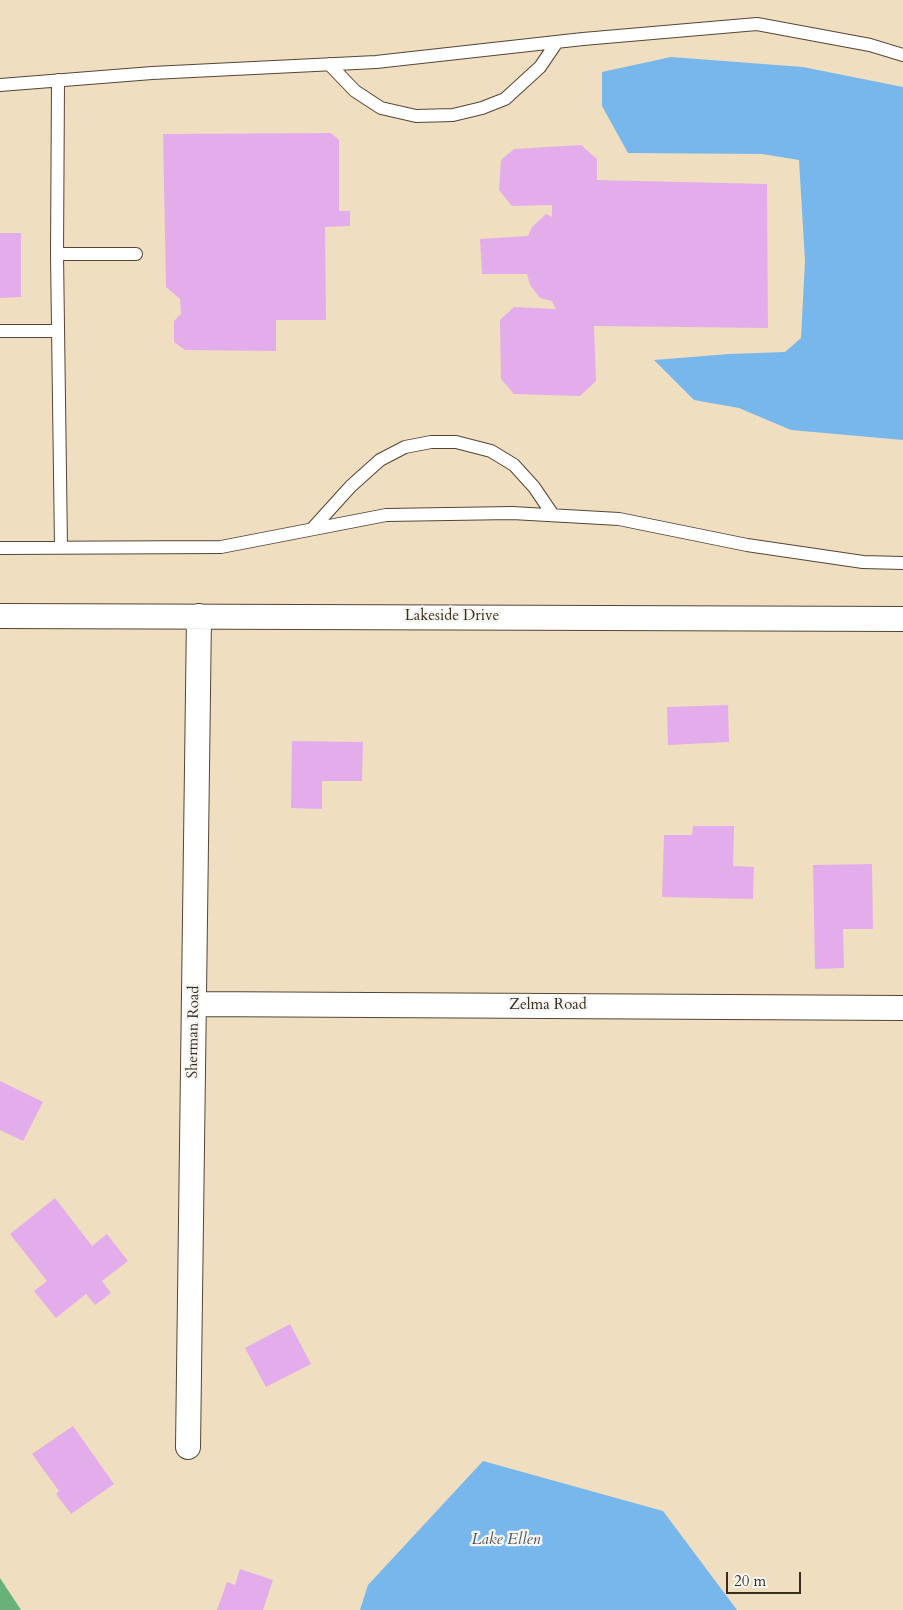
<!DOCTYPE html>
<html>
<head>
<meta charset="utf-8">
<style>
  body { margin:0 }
  #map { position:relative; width:903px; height:1610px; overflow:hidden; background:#efdfc0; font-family:Cardo,serif }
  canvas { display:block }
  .scale { position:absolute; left:726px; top:1572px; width:75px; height:22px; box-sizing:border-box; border:2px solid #3b2a1e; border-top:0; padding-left:6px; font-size:15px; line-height:18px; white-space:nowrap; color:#3b2a1e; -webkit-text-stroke:4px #f6f6f2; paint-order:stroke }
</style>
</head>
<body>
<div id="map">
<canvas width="903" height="1610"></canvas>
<div class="scale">20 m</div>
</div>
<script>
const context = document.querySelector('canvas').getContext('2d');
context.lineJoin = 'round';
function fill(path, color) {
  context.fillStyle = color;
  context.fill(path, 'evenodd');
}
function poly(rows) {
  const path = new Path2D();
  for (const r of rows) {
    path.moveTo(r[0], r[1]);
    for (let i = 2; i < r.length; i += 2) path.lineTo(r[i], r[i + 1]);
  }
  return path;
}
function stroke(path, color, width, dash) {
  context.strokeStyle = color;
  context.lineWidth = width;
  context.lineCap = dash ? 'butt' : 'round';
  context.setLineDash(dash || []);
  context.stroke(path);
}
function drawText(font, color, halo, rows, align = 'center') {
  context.font = font + ' Cardo,serif';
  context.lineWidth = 4.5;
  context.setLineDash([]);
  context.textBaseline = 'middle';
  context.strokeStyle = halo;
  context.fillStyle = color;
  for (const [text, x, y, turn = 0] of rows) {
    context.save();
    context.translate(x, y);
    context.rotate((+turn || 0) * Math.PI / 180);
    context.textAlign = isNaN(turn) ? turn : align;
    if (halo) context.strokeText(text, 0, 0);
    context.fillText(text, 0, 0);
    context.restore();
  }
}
fill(poly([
  [0,1578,21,1610,0,1610]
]), '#68b27a');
fill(poly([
  [671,57,803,67,903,87,903,440,791,430,739,408,694,400,654,360,729,354,785,352,801,338,805,261,799,160,762,154,628,153,602,106,602,72],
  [483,1461,663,1511,737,1610,360,1610,368,1585]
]), '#78b7ec');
fill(poly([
  [331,133,339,140,339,211,350,211,350,226,325,227,326,320,276,320,276,351,185,350,174,342,174,321,181,314,180,299,166,287,163,134],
  [581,145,597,159,597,180,767,184,768,328,594,326,596,381,580,396,514,394,501,379,500,320,514,307,556,309,552,301,540,298,530,285,527,274,482,274,480,239,528,236,532,227,546,214,552,217,552,205,512,206,499,190,501,160,514,149],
  [0,233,21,233,21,297,0,298],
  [728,705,729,742,668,745,667,707],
  [292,741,363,742,362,781,322,781,322,809,291,808],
  [693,826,734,826,733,866,754,867,753,899,662,897,664,835,692,835],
  [872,864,873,929,843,929,844,968,815,969,813,865],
  [0,1081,43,1102,23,1141,0,1130],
  [55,1198,92,1246,107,1234,128,1261,102,1281,111,1293,95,1305,86,1294,56,1318,34,1291,47,1281,10,1234],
  [290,1324,311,1364,266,1387,245,1348],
  [73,1426,114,1484,71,1514,56,1494,59,1491,32,1454],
  [240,1569,273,1580,263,1610,217,1610,227,1582,235,1585]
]), '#e3adeb');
const service = poly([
  [329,64,355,91,381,108,416,116,453,115,482,108,505,99,540,67,557,42],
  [58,80,57,254,61,547],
  [0,85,152,73,376,62,583,39,757,24,870,45,903,55],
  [57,254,136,254],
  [0,331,58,331],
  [312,529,351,486,380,460,405,447,431,442,456,442,491,451,514,465,534,487,553,515],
  [0,548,221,547,386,515,512,513,619,519,747,545,863,562,903,563]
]);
const minor = poly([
  [0,616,903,619],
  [194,1004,903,1008],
  [188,1447,199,616]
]);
stroke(service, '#564536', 14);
stroke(minor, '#564536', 26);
stroke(service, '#fff', 12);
stroke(minor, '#fff', 24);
drawText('15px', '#3b2a1e', '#f6f6f2', [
  ["Lakeside Drive",452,617],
  ["Zelma Road",548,1006],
  ["Sherman Road",194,1032,-89]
]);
drawText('italic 16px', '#4d545c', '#f6f6f2', [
  ["Lake Ellen",506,1540]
]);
</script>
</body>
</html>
